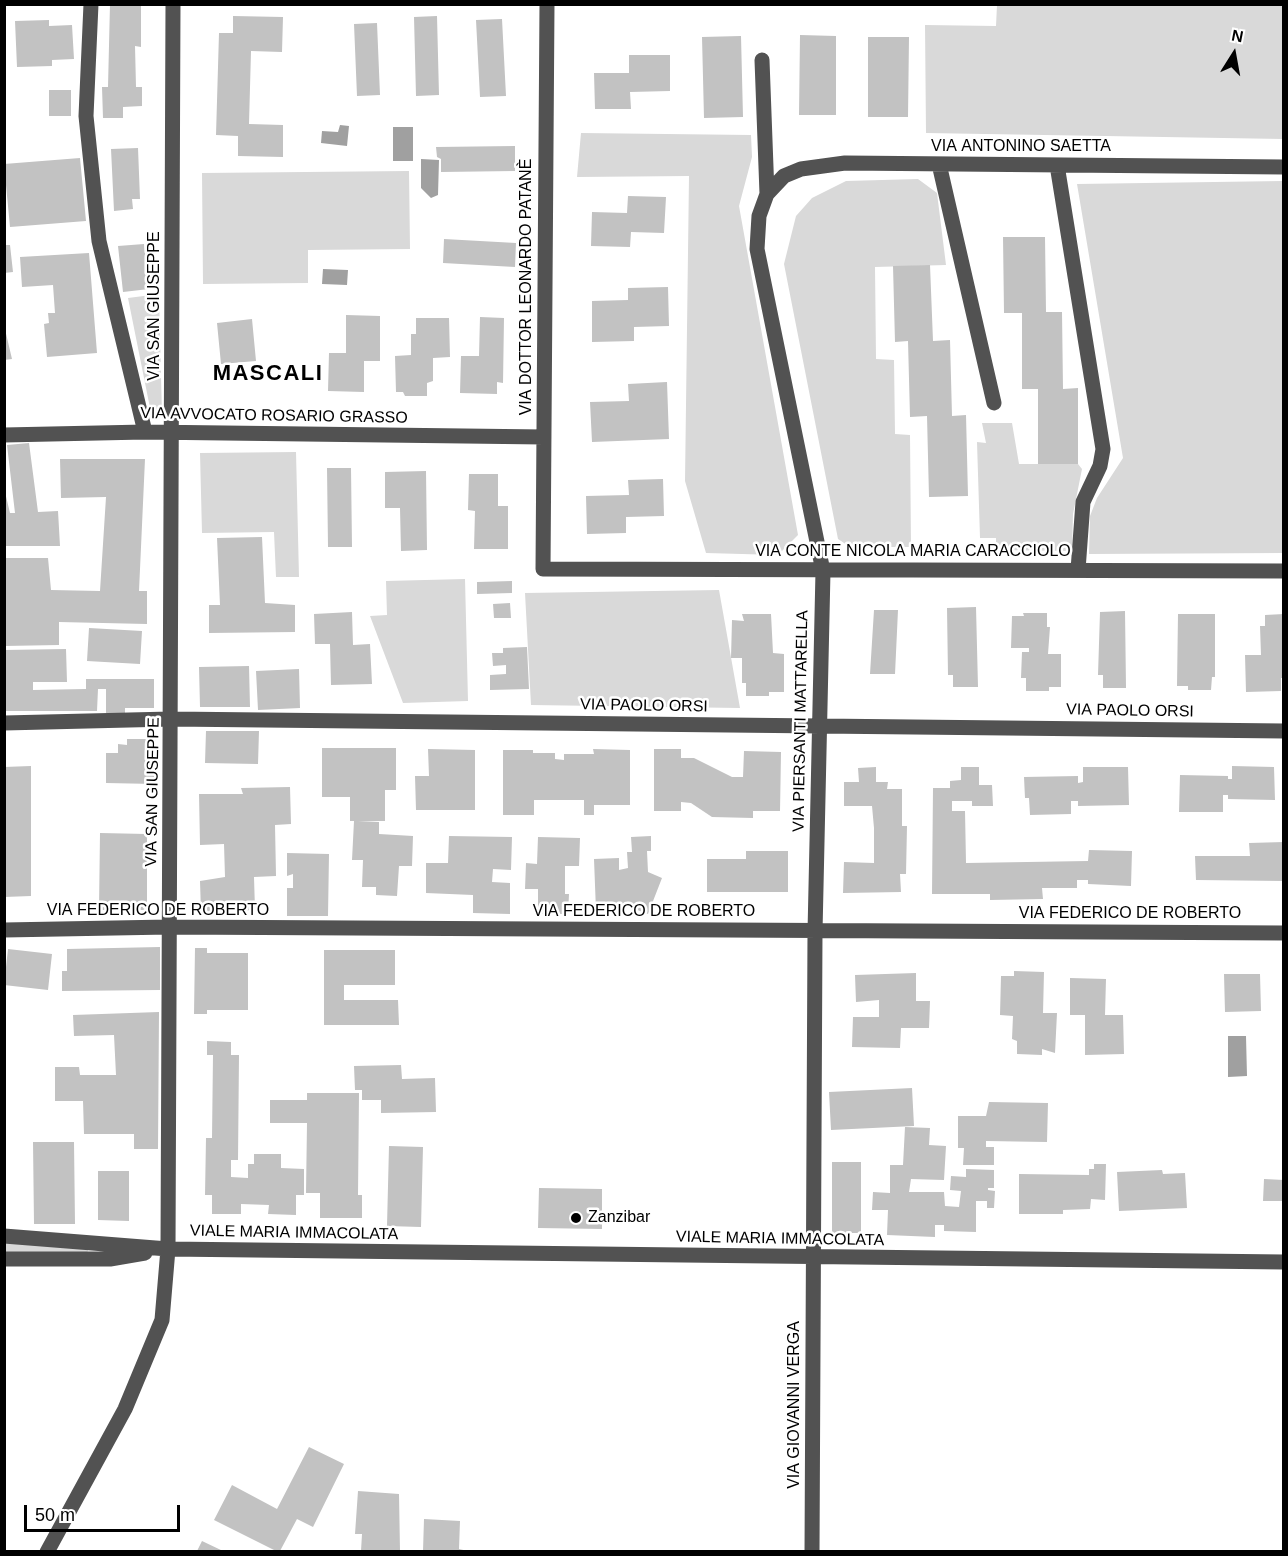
<!DOCTYPE html>
<html>
<head>
<meta charset="utf-8">
<style>
  body { margin:0 }
  #map { position:relative; width:1288px; height:1556px; overflow:hidden; background:#fff; font-family:Helvetica,sans-serif }
  canvas { display:block }
  .frame { position:absolute; inset:0; border:6px solid #000; pointer-events:none }
  .north { position:absolute; left:1204px; top:24px; width:60px; height:60px; -webkit-text-stroke:4px #fff; paint-order:stroke; rotate:11deg; font-size:16px; font-weight:700; line-height:24px; text-align:center; color:#000 }
  .north::after { content:''; display:block; margin:auto; width:21px; height:27px; background:#000; clip-path:polygon(50% 0,100% 100%,50% 72%,0 100%) }
  .scale { position:absolute; left:24px; top:1505px; width:156px; height:27px; box-sizing:border-box; border:3px solid #000; border-top:0; padding-left:8px; font-size:18px; line-height:21px; white-space:nowrap; color:#000; -webkit-text-stroke:4px #fff; paint-order:stroke }
</style>
</head>
<body>
<div id="map">
<canvas width="1288" height="1556"></canvas>
<div class="frame"></div>
<div class="north">N</div>
<div class="scale">50 m</div>
</div>
<script>
const context = document.querySelector('canvas').getContext('2d');
context.lineJoin = 'round';
function fill(path, color) {
  context.fillStyle = color;
  context.fill(path, 'evenodd');
}
function poly(rows) {
  const path = new Path2D();
  for (const r of rows) {
    path.moveTo(r[0], r[1]);
    for (let i = 2; i < r.length; i += 2) path.lineTo(r[i], r[i + 1]);
  }
  return path;
}
function stroke(path, color, width, dash) {
  context.strokeStyle = color;
  context.lineWidth = width;
  context.lineCap = dash ? 'butt' : 'round';
  context.setLineDash(dash || []);
  context.stroke(path);
}
function drawText(font, color, halo, rows, align = 'center') {
  context.font = font + ' Helvetica,sans-serif';
  context.lineWidth = 5;
  context.setLineDash([]);
  context.textBaseline = 'middle';
  context.strokeStyle = halo;
  context.fillStyle = color;
  for (const [text, x, y, turn = 0] of rows) {
    context.save();
    context.translate(x, y);
    context.rotate((+turn || 0) * Math.PI / 180);
    context.textAlign = isNaN(turn) ? turn : align;
    if (halo) context.strokeText(text, 0, 0);
    context.fillText(text, 0, 0);
    context.restore();
  }
}
fill(poly([
  [997,5,1283,5,1283,139,926,133,925,25,996,26],
  [581,133,751,135,752,157,739,206,798,535,778,555,706,553,685,481,689,176,577,177],
  [409,171,410,249,308,250,308,283,203,284,202,173],
  [918,179,937,193,946,265,875,267,876,359,894,360,895,434,910,435,911,547,850,547,838,539,784,264,796,216,812,198,846,181],
  [1283,181,1283,553,1089,554,1090,516,1097,498,1123,458,1077,184],
  [159,294,162,415,152,418,128,298],
  [982,423,1012,423,1019,464,1078,464,1082,469,1073,514,1072,551,996,550,996,538,980,538,977,442,986,443],
  [296,452,299,577,276,577,274,532,202,533,200,453],
  [465,579,468,701,403,703,370,616,387,615,386,581],
  [719,590,740,708,531,705,525,593],
  [4,1243,89,1248,87,1253,5,1252]
]), '#d9d9d9');
fill(poly([
  [340,125,349,126,347,146,321,143,322,131,338,132],
  [393,127,413,127,413,161,393,161],
  [421,159,439,160,438,195,431,198,421,188],
  [323,269,348,270,347,285,322,284],
  [1228,1036,1246,1036,1247,1076,1228,1077]
]), '#a0a0a0');
fill(poly([
  [110,4,141,4,141,47,135,46,136,87,142,87,142,106,123,107,123,118,103,118,102,87,108,87],
  [233,16,283,17,282,52,251,51,249,124,283,125,283,157,238,156,238,136,216,135,219,33,233,33],
  [437,16,439,95,416,96,414,17],
  [502,19,506,96,480,97,476,20],
  [49,20,49,26,72,25,74,59,52,60,52,66,17,67,15,21],
  [377,23,380,95,357,96,354,24],
  [800,35,836,36,836,115,799,115],
  [741,36,743,117,704,118,702,37],
  [868,37,909,37,908,117,868,117],
  [629,55,670,55,670,91,630,92,631,109,595,109,594,73,629,73],
  [49,90,71,90,71,116,49,116],
  [515,146,515,171,441,172,441,159,437,157,436,147],
  [138,148,140,199,132,199,133,209,114,211,111,149],
  [80,158,86,221,10,227,4,164],
  [628,196,666,197,664,233,631,232,630,247,591,246,592,212,627,213],
  [1003,237,1045,237,1046,312,1062,312,1063,389,1078,388,1078,464,1038,464,1038,389,1022,389,1022,313,1004,313],
  [444,239,516,243,515,267,443,263],
  [144,244,149,289,123,292,118,246],
  [4,245,10,245,13,272,4,273],
  [89,253,97,353,47,357,44,324,49,323,48,313,55,313,53,285,22,287,20,257],
  [930,265,933,341,950,340,952,416,966,415,968,496,929,497,927,416,910,417,908,341,895,342,893,266],
  [668,287,669,326,634,327,634,341,592,342,592,301,628,300,628,288],
  [346,315,380,316,380,361,364,361,364,392,328,391,329,353,346,353],
  [480,317,504,318,503,383,497,382,497,394,460,393,461,356,479,356],
  [416,318,449,318,450,357,433,358,433,381,427,383,427,396,405,396,403,392,396,392,395,356,411,355,411,334,416,334],
  [252,319,256,361,221,364,217,323],
  [4,325,12,359,4,360],
  [667,382,669,439,592,442,590,402,629,401,628,384],
  [29,443,38,512,58,511,60,546,4,546,4,488,10,513,15,513,7,445],
  [60,459,145,459,139,591,147,591,147,624,59,622,59,645,4,646,4,558,48,558,51,590,100,591,106,497,61,498],
  [327,468,351,468,352,547,328,547],
  [426,471,427,550,401,551,400,508,385,508,385,472],
  [469,474,498,474,498,506,508,506,508,549,474,549,475,511,468,510],
  [663,479,664,516,626,517,626,533,587,534,586,496,629,495,628,480],
  [262,537,265,603,295,605,295,632,209,633,209,605,220,605,217,538],
  [512,581,512,593,477,594,477,582],
  [510,603,511,618,494,618,493,604],
  [976,607,978,687,953,687,953,675,948,675,947,608],
  [874,610,898,610,895,674,870,674],
  [1125,611,1126,688,1103,688,1103,675,1098,675,1100,612],
  [352,612,353,645,370,644,372,684,331,685,330,644,315,644,314,614],
  [1023,613,1047,613,1047,627,1050,627,1048,654,1061,654,1061,687,1049,687,1049,691,1026,691,1026,678,1021,678,1022,652,1029,652,1029,648,1011,648,1012,616,1024,616],
  [742,614,771,614,773,653,784,654,784,692,769,692,769,696,746,696,746,683,742,683,742,658,731,658,732,620,744,621],
  [1178,614,1215,614,1215,677,1212,677,1211,690,1188,690,1188,686,1177,686],
  [1284,614,1284,678,1281,678,1281,691,1246,692,1245,655,1261,655,1260,626,1265,626,1265,615],
  [89,628,142,631,140,664,87,661],
  [527,647,529,689,490,690,490,675,506,674,506,665,493,666,492,653,503,653,503,648],
  [66,649,67,682,33,682,33,690,86,689,86,679,154,679,154,708,125,708,125,713,106,713,106,689,98,689,97,711,4,711,4,650],
  [249,666,250,707,200,707,199,667],
  [299,669,300,708,258,710,256,671],
  [206,731,259,731,258,764,205,763],
  [127,739,156,739,155,784,106,783,106,753,118,753,118,744,127,745],
  [322,748,396,748,396,790,385,790,385,821,358,821,379,822,379,834,413,836,412,866,399,866,397,896,376,895,376,887,362,887,363,860,352,860,354,821,350,821,350,797,322,797],
  [428,749,475,750,475,810,416,810,415,776,429,776],
  [593,749,630,750,630,805,594,805,594,815,584,815,584,800,534,800,534,815,503,815,503,750,533,750,533,753,555,753,555,759,564,760,564,754,594,754],
  [654,749,681,749,681,758,694,758,732,777,743,777,744,751,781,752,780,811,753,811,753,818,712,817,691,803,681,802,681,811,654,811],
  [31,766,31,896,4,897,4,767],
  [1232,766,1274,767,1275,800,1228,799,1228,795,1223,795,1223,812,1179,812,1180,775,1228,776,1228,779,1232,779],
  [876,767,876,782,888,782,887,789,902,789,902,826,907,826,906,874,900,874,901,892,843,893,844,862,874,863,874,828,872,806,844,806,844,782,859,782,858,768],
  [961,767,979,767,979,785,992,785,993,806,972,806,972,801,952,801,952,811,965,811,966,863,1088,861,1089,850,1132,851,1131,886,1088,884,1088,880,1077,880,1077,888,1042,888,1043,899,990,900,990,894,932,894,933,788,950,788,950,781,961,780],
  [1083,767,1128,767,1129,805,1078,806,1078,801,1071,801,1071,814,1030,815,1029,798,1025,798,1024,777,1078,776,1078,783,1083,782],
  [290,787,291,824,275,825,276,876,254,877,255,910,201,912,200,881,225,877,224,844,200,845,199,794,243,794,241,788],
  [100,833,147,834,147,910,99,910],
  [449,836,512,837,511,870,493,869,492,882,510,883,510,914,473,913,473,895,426,893,426,863,448,863],
  [651,836,651,851,647,851,648,872,662,878,648,914,624,905,624,910,596,911,594,859,619,858,619,870,628,868,627,852,632,852,631,837],
  [538,837,580,838,579,866,565,866,565,894,569,894,568,914,538,914,538,889,525,889,526,863,537,864],
  [1284,842,1284,881,1196,880,1195,856,1250,856,1249,843],
  [746,851,788,851,788,892,707,892,707,859,746,859],
  [287,853,329,854,328,916,287,916,287,888,293,888,293,874,287,876],
  [160,947,160,990,62,991,62,971,67,971,67,949],
  [195,948,207,948,207,953,248,953,248,1010,207,1010,207,1014,194,1014],
  [8,949,52,954,48,990,4,985],
  [324,950,395,950,395,985,344,985,344,1000,398,1000,399,1025,324,1025],
  [1014,971,1044,972,1043,1013,1057,1013,1055,1053,1042,1049,1042,1055,1017,1054,1017,1041,1012,1039,1013,1016,1000,1015,1001,976,1014,976],
  [916,973,916,1001,930,1001,929,1028,901,1028,900,1048,852,1047,853,1017,879,1017,879,1000,856,1002,855,975],
  [1224,974,1260,974,1261,1011,1225,1012],
  [1070,978,1106,979,1105,1015,1123,1015,1124,1054,1085,1055,1085,1015,1070,1015],
  [159,1012,158,1149,134,1149,134,1134,84,1134,83,1101,55,1101,55,1067,79,1067,80,1075,116,1075,114,1035,74,1036,73,1015],
  [207,1041,231,1042,231,1055,239,1055,238,1160,231,1160,231,1177,248,1178,248,1164,254,1164,254,1154,281,1154,281,1168,304,1169,304,1195,296,1195,296,1215,268,1214,269,1205,241,1204,241,1214,212,1214,212,1195,205,1195,206,1138,212,1138,213,1055,207,1055],
  [401,1065,402,1079,435,1078,436,1112,381,1113,381,1100,362,1100,362,1090,355,1090,354,1066],
  [912,1088,914,1126,831,1130,829,1092],
  [307,1093,359,1093,358,1195,362,1195,362,1218,320,1218,320,1193,306,1193,307,1123,270,1123,270,1100,307,1100],
  [989,1102,1048,1103,1047,1142,986,1141,986,1147,994,1147,994,1165,963,1165,964,1148,958,1148,958,1116,986,1116],
  [905,1127,930,1128,929,1145,946,1146,944,1180,911,1179,909,1192,944,1192,945,1206,959,1207,961,1191,950,1190,951,1176,966,1177,966,1169,994,1170,994,1188,988,1188,988,1190,995,1191,994,1208,987,1208,987,1201,976,1201,976,1232,944,1231,944,1225,935,1225,935,1237,887,1235,888,1210,872,1210,873,1192,890,1193,890,1165,903,1165],
  [33,1142,74,1142,75,1224,34,1224],
  [389,1146,423,1147,421,1227,387,1226],
  [832,1162,861,1162,861,1233,832,1233],
  [1094,1164,1106,1164,1105,1200,1091,1199,1090,1209,1063,1210,1063,1214,1019,1214,1019,1174,1089,1175,1089,1169,1094,1169],
  [1162,1170,1163,1174,1185,1173,1187,1208,1119,1211,1117,1172],
  [98,1171,129,1171,129,1221,98,1220],
  [1264,1179,1284,1180,1284,1201,1263,1201],
  [539,1188,602,1189,602,1229,538,1228],
  [309,1447,344,1464,313,1527,297,1519,280,1551,276,1551,214,1520,232,1485,277,1509],
  [358,1491,399,1494,400,1551,361,1551,362,1534,355,1534],
  [424,1519,460,1521,459,1549,468,1551,423,1551],
  [202,1541,223,1551,197,1551]
]), '#c2c2c2');
stroke(poly([
  [91,4,86,116,99,241,145,432],
  [547,4,543,569,1284,571],
  [762,60,767,194,759,216,757,249,823,571,815,932,812,1552],
  [939,164,994,403],
  [1057,165,1103,449,1100,466,1083,502,1078,570],
  [767,194,784,176,801,169,845,163,1284,167],
  [4,435,145,432,544,437],
  [4,723,171,719,1284,731],
  [4,930,169,927,1284,933],
  [4,1236,168,1249,1284,1262],
  [4,1259,110,1259,145,1253],
  [47,1552,125,1409,162,1320,168,1249,173,4]
]), '#525252', 15);
for (const [x, y, r, color] of [
  [576,1218,6,"#000"]
]) {
  const dot = new Path2D();
  dot.arc(x, y, r, 0, 2 * Math.PI);
  context.fillStyle = color;
  context.fill(dot);
  stroke(dot, '#fff', 2);
}
drawText('16px', '#000', '#fff', [
  ["VIA ANTONINO SAETTA",1021,147],
  ["VIA DOTTOR LEONARDO PATANÈ",527,287,-90],
  ["VIA SAN GIUSEPPE",155,306,-90],
  ["VIA AVVOCATO ROSARIO GRASSO",274,416,1],
  ["VIA CONTE NICOLA MARIA CARACCIOLO",913,552],
  ["VIA PAOLO ORSI",644,706,1],
  ["VIA PAOLO ORSI",1130,711,1],
  ["VIA PIERSANTI MATTARELLA",801,721,-89],
  ["VIA SAN GIUSEPPE",153,792,-89],
  ["VIA FEDERICO DE ROBERTO",158,911],
  ["VIA FEDERICO DE ROBERTO",644,912],
  ["VIA FEDERICO DE ROBERTO",1130,914],
  ["VIALE MARIA IMMACOLATA",294,1233,1],
  ["VIALE MARIA IMMACOLATA",780,1239,1],
  ["VIA GIOVANNI VERGA",795,1405,-90]
]);
drawText('16px', '#000', '#fff', [
  ["Zanzibar",588,1218]
], 'left');
context.letterSpacing = '1.5px';
drawText('bold 22px', '#000', '#fff', [
  ["MASCALI",268,374]
]);
context.letterSpacing = '0px';
</script>
</body>
</html>
